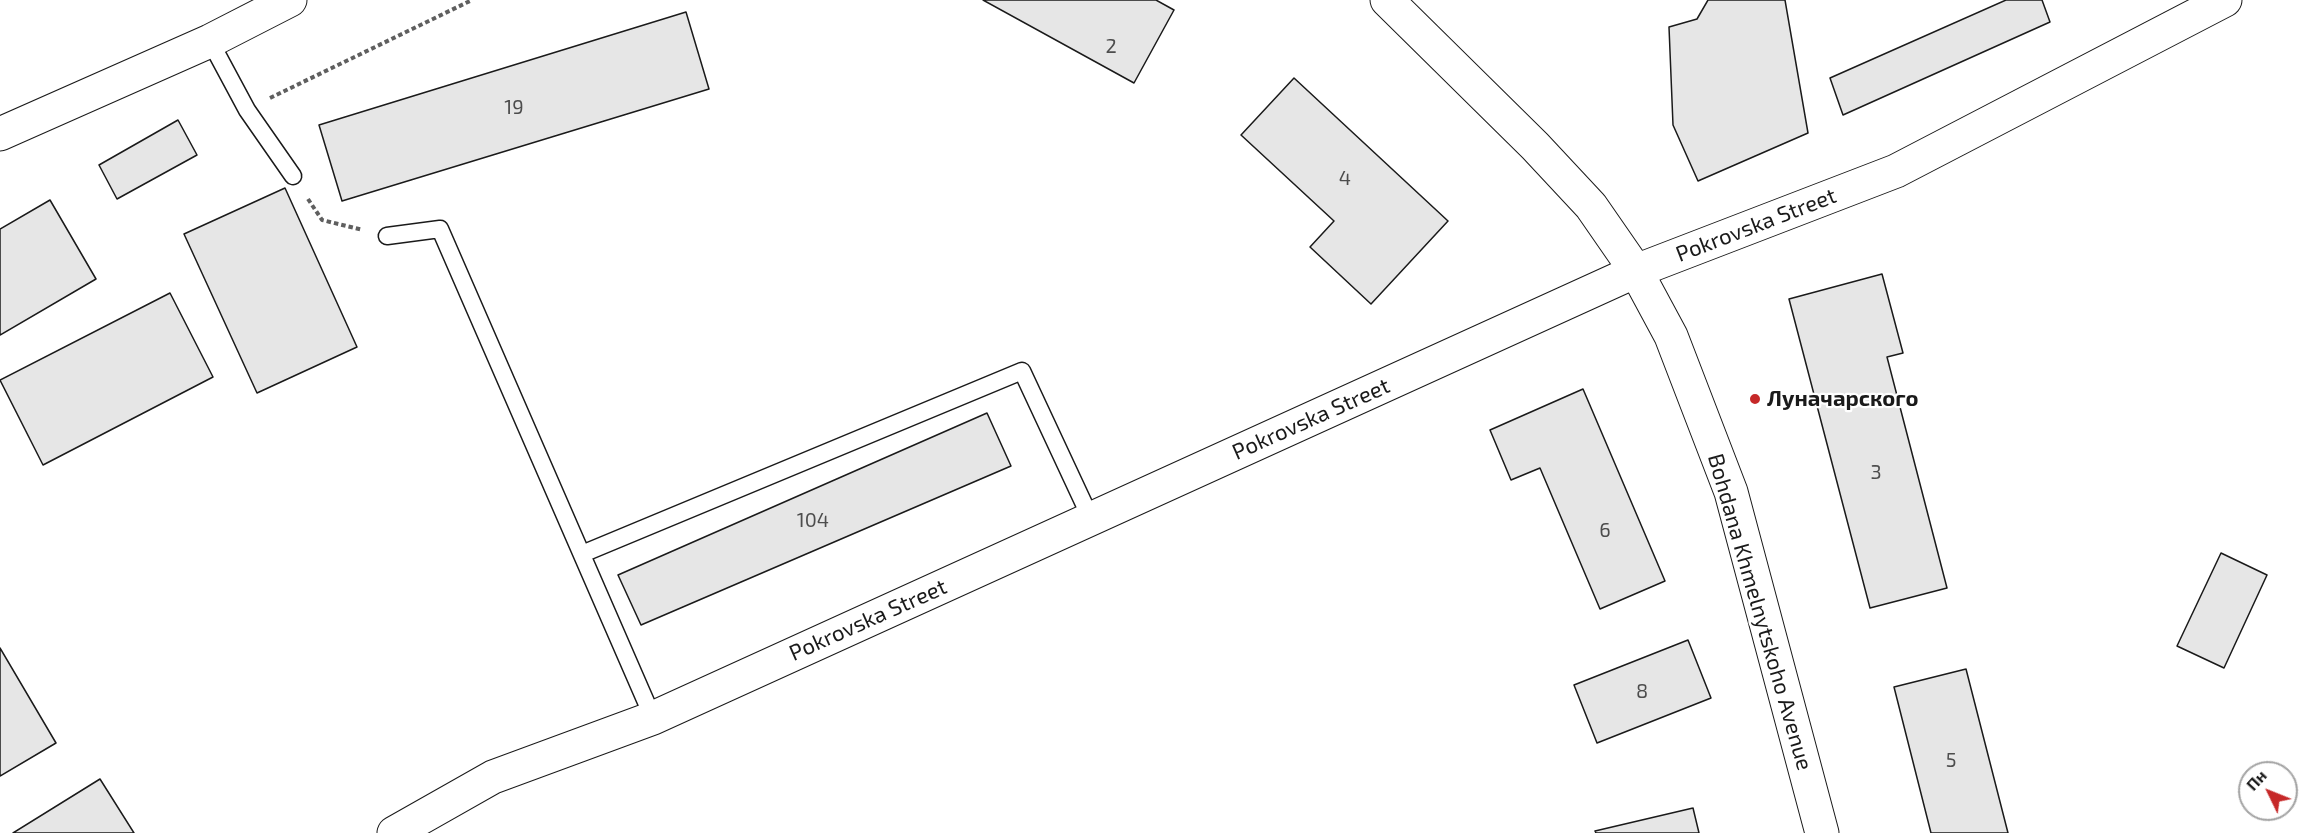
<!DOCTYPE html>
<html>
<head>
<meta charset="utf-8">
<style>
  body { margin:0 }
  #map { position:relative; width:2310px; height:833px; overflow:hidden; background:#fff; font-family:"Exo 2",sans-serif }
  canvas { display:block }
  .north { position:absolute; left:2238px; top:761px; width:60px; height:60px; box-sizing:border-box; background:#fff; border:2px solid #a3a3a3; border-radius:50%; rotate:313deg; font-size:16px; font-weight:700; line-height:24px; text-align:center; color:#1a1a1a }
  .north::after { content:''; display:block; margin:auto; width:21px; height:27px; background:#c62828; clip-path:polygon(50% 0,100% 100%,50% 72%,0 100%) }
</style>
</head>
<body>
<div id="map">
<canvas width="2310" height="833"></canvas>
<div class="north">Пн</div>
</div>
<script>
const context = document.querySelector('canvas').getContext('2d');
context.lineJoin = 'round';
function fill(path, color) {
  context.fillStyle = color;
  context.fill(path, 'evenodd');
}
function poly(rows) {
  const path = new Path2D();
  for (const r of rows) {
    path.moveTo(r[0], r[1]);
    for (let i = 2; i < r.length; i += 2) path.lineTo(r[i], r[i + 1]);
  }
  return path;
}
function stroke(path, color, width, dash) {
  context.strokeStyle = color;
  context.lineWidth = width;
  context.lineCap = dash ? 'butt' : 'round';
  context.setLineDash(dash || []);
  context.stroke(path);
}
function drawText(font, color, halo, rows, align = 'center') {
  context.font = font + ' "Exo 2",sans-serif';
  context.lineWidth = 4.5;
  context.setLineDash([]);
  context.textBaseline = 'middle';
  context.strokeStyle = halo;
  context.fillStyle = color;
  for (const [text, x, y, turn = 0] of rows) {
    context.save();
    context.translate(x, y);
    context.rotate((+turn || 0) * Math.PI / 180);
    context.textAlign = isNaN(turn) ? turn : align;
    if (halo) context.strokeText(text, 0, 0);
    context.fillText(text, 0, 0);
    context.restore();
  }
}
const building = poly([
  [983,0,1156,0,1174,10,1134,83,983,0],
  [1708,0,1785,0,1808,133,1698,181,1673,125,1669,27,1697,19,1708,0],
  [2006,0,2042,0,2050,22,1843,115,1830,78,2006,0],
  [686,12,709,89,342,201,319,125,686,12],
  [1294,78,1448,221,1371,304,1310,247,1334,221,1241,135,1294,78],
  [178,120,197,155,117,199,99,165,178,120],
  [285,188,357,347,257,393,184,234,285,188],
  [50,200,96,279,0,335,0,229,50,200],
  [1882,274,1903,353,1887,357,1947,588,1870,608,1789,299,1882,274],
  [170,293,213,377,43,465,0,380,170,293],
  [1583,389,1665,581,1600,609,1540,468,1511,480,1490,430,1583,389],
  [987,413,1011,466,641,625,618,575,987,413],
  [2221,553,2267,575,2224,668,2177,646,2221,553],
  [1688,640,1711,698,1597,743,1574,685,1688,640],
  [0,648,56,743,0,776,0,648],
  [1966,669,2008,833,1931,833,1894,687,1966,669],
  [100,779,134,833,13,833,100,779],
  [1693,808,1699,833,1596,833,1595,831,1693,808]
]);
fill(building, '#e6e6e6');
stroke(building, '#1a1a1a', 1.5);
const service = poly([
  [210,41,247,110,293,176],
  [387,236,440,229,653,718],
  [582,554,1022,371,1091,519]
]);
const minor = poly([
  [394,833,493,777,653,718,1636,271,1896,171,2225,0]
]);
const trunk = poly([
  [1387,0,1535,146,1591,206,1636,271,1671,336,1731,492,1822,833],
  [0,134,210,41,290,0]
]);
stroke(service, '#1a1a1a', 19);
stroke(minor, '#1a1a1a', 35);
stroke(trunk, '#1a1a1a', 35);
stroke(poly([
  [270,98,472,0],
  [308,199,322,220,363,230]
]), '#5f5f5f', 4, [4.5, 3]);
stroke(service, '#fff', 16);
stroke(minor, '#fff', 33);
stroke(trunk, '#fff', 33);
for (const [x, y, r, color] of [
  [1755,399,6,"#c62828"]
]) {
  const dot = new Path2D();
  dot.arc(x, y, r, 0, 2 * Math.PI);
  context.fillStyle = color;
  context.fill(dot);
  stroke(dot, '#fff', 2);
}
drawText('20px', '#4d4d4d', null, [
  ["2",1111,46],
  ["19",514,107],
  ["4",1345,178],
  ["3",1876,472],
  ["104",813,520],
  ["6",1605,530],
  ["8",1642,691],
  ["5",1951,760]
]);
drawText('22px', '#1a1a1a', '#fff', [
  ["Pokrovska Street",1756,225,-21],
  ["Pokrovska Street",1311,419,-24],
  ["Bohdana Khmelnytskoho Avenue",1760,612,74],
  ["Pokrovska Street",868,620,-24]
]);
drawText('bold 22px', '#1a1a1a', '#fff', [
  ["Луначарского",1767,399]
], 'left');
</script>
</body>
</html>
